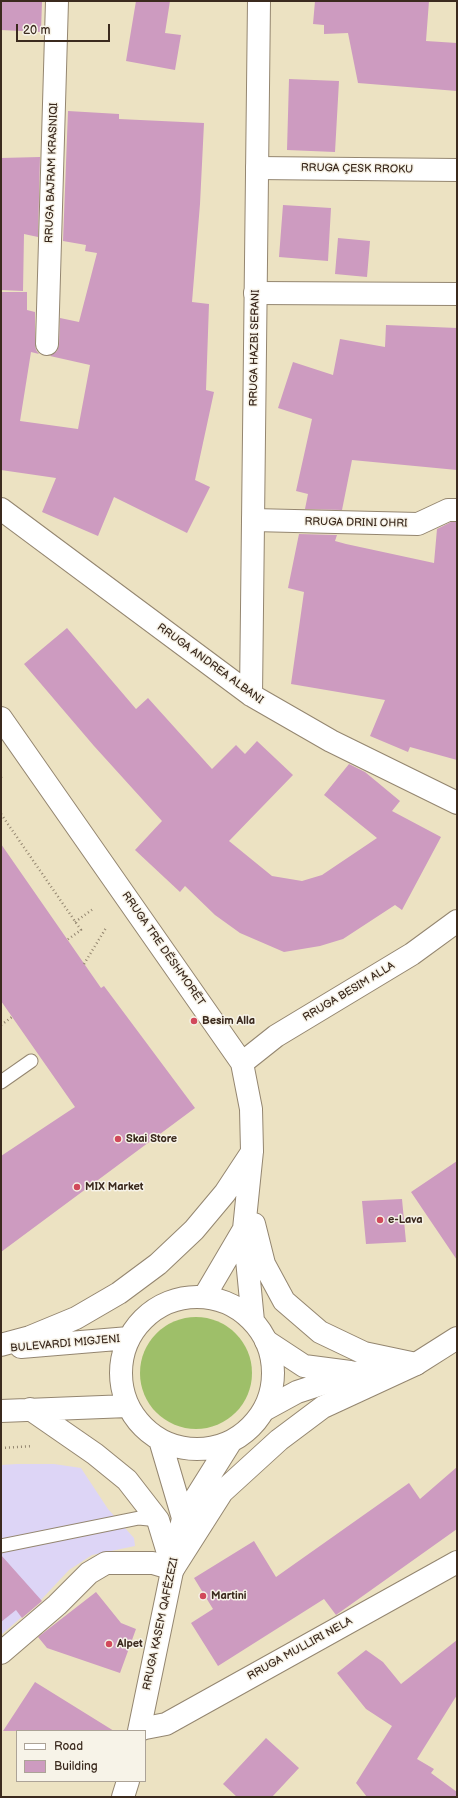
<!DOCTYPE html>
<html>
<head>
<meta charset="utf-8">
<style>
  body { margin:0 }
  #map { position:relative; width:458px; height:1798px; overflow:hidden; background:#ece2c2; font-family:"Balsamiq Sans",sans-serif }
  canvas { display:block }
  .frame { position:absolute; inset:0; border:2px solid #3b2a1e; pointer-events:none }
  .legend { position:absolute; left:16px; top:1730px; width:130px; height:52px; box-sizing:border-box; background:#f7f3e8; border:1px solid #aca397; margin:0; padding:5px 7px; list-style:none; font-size:12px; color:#3b2a1e }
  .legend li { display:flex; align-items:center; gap:8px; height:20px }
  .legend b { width:20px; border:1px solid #aca397 }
  .scale { position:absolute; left:16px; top:24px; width:94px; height:18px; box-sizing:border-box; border:2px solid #3b2a1e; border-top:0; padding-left:5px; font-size:12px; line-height:14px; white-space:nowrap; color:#3b2a1e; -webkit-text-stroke:3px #f7f3e8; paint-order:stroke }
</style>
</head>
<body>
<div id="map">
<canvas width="458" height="1798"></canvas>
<div class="frame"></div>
<ul class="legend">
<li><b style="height:5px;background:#fff"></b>Road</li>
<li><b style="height:11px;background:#cd9bc0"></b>Building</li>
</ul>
<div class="scale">20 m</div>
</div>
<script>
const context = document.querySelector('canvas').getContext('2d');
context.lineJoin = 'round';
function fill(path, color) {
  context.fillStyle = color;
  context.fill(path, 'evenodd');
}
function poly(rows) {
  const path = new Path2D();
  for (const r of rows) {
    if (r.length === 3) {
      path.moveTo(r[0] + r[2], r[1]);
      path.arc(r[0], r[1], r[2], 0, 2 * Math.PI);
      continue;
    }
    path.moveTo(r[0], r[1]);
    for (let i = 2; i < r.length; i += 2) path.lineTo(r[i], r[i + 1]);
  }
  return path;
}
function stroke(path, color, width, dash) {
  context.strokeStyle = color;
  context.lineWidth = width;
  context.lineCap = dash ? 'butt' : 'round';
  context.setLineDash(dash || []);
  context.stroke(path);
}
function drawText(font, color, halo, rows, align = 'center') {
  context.font = font + ' "Balsamiq Sans",sans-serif';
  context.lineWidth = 3;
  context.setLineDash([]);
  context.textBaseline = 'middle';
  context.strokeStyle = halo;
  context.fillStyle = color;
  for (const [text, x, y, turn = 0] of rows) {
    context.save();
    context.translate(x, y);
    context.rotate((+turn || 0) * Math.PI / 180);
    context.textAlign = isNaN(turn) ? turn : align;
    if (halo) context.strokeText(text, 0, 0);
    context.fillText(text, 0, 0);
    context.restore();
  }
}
fill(poly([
  [17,1464,54,1464,81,1468,108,1509,134,1538,135,1546,92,1555,69,1570,39,1602,1,1635,1,1465]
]), '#ddd5f6');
fill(poly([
  [196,1373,56]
]), '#9ebf69');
fill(poly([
  [1,1,42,1,41,32,1,30],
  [136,1,170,1,165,33,181,35,175,70,126,61],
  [315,1,429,1,426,41,457,43,457,91,358,83,348,33,324,34,324,25,313,24],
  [289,79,339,81,335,152,287,150],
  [68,111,119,114,119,119,204,123,200,204,192,302,209,304,206,390,214,392,195,480,210,487,187,533,114,497,98,536,42,512,56,478,1,470,1,292,27,292,27,310,35,312,35,344,36,350,39,354,31,352,20,421,78,429,90,365,50,356,57,351,59,345,60,318,79,322,97,253,85,251,86,245,63,241],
  [40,157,38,237,24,234,23,291,1,290,1,158],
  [283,205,331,208,328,261,279,257],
  [338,238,370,241,367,277,335,274],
  [386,325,457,328,457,470,352,460,342,510,305,509,308,494,296,491,312,419,278,408,293,362,333,375,340,339,385,347],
  [451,522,457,522,457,760,410,747,408,752,370,736,385,700,291,684,304,592,288,588,299,534,337,535,335,541,346,544,434,563,437,529],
  [67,628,136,709,148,698,212,769,236,745,245,754,257,741,293,775,229,841,272,876,302,881,322,875,377,838,324,795,349,764,365,772,400,801,392,811,441,837,402,910,395,905,343,939,320,946,284,952,240,933,215,915,185,886,180,892,135,850,162,821,94,746,24,664],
  [1,844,101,988,104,986,195,1108,1,1252,1,1156,75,1107,1,1001],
  [457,1161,457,1260,411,1192],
  [402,1199,406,1242,366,1244,362,1201],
  [457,1467,457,1529,336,1615,324,1599,218,1666,191,1623,213,1609,194,1578,254,1541,276,1577,409,1483,420,1499],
  [1,1555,42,1601,22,1618,16,1610,1,1622],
  [96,1592,121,1623,136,1629,120,1673,47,1648,38,1637],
  [457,1640,457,1695,417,1759,434,1769,431,1773,457,1792,457,1797,367,1797,356,1783,392,1726,366,1709,337,1673,366,1650,383,1662,401,1684],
  [35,1682,114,1731,3,1731],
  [266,1738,299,1768,272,1797,237,1797,223,1784]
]), '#cd9bc0');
const lane = poly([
  [1,1082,31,1061],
  [1,1546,139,1518,158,1520]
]);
const street = poly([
  [257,168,457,170],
  [255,293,457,294],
  [47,344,57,1],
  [253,520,418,524,448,510,457,510],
  [266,1341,304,1366,350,1372],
  [264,1410,297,1392,355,1373,416,1364,457,1338],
  [1,1653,57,1605,89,1573,106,1563,153,1563,173,1569],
  [140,1729,166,1724,457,1562]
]);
const secondary = poly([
  [1,509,251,695,331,741,457,803],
  [251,695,259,1],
  [1,718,242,1063,251,1109,252,1151,244,1229,253,1321],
  [242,1063,276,1036,412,954,457,921],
  [254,1224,264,1264,284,1301,320,1332,364,1353,416,1364],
  [204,1297,244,1229],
  [197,1373,76],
  [1,1345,30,1337,76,1318,119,1293,158,1264,194,1230,225,1193,252,1152],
  [21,1347,129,1338],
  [30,1409,95,1454,127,1480,158,1520,172,1566],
  [1,1411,128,1406],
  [160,1440,183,1518],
  [173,1569,222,1492,279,1440,323,1407,416,1364],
  [139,1731,183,1518,230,1443],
  [123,1797,128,1781]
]);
stroke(lane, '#948670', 15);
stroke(street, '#948670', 24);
stroke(secondary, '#948670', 24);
stroke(poly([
  [1,777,2,776],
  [1,814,81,930,67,940],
  [75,922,93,909],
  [84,964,106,928],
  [1,1025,12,1017],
  [1,1448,32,1446]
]), '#948670', 2.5, [1, 3]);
stroke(lane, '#fff', 13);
stroke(street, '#fff', 22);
stroke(secondary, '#fff', 22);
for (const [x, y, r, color] of [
  [194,1021,4,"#d1495b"],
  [118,1139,4,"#d1495b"],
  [77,1187,4,"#d1495b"],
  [380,1220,4,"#d1495b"],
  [203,1596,4,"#d1495b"],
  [109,1644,4,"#d1495b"]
]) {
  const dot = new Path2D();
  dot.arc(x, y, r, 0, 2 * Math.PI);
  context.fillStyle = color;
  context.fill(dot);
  stroke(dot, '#f7f3e8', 1.5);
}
drawText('11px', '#3b2a1e', '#f7f3e8', [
  ["RRUGA ÇESK RROKU",357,169,1],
  ["RRUGA BAJRAM KRASNIQI",52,173,-88],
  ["RRUGA HAZBI SERANI",255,348,-89],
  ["RRUGA DRINI OHRI",356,523,1],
  ["RRUGA ANDREA ALBANI",210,664,36],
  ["RRUGA TRE DËSHMORËT",163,949,55],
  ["RRUGA BESIM ALLA",349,992,-31],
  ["BULEVARDI MIGJENI",65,1344,-5],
  ["RRUGA KASEM QAFËZEZI",161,1624,-78],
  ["RRUGA MULLIRI NELA",300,1649,-29]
]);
drawText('bold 11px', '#3b2a1e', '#f7f3e8', [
  ["Besim Alla",202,1021],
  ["Skai Store",126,1139],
  ["MIX Market",85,1187],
  ["e-Lava",388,1220],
  ["Martini",211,1596],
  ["Alpet",117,1644]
], 'left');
</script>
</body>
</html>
